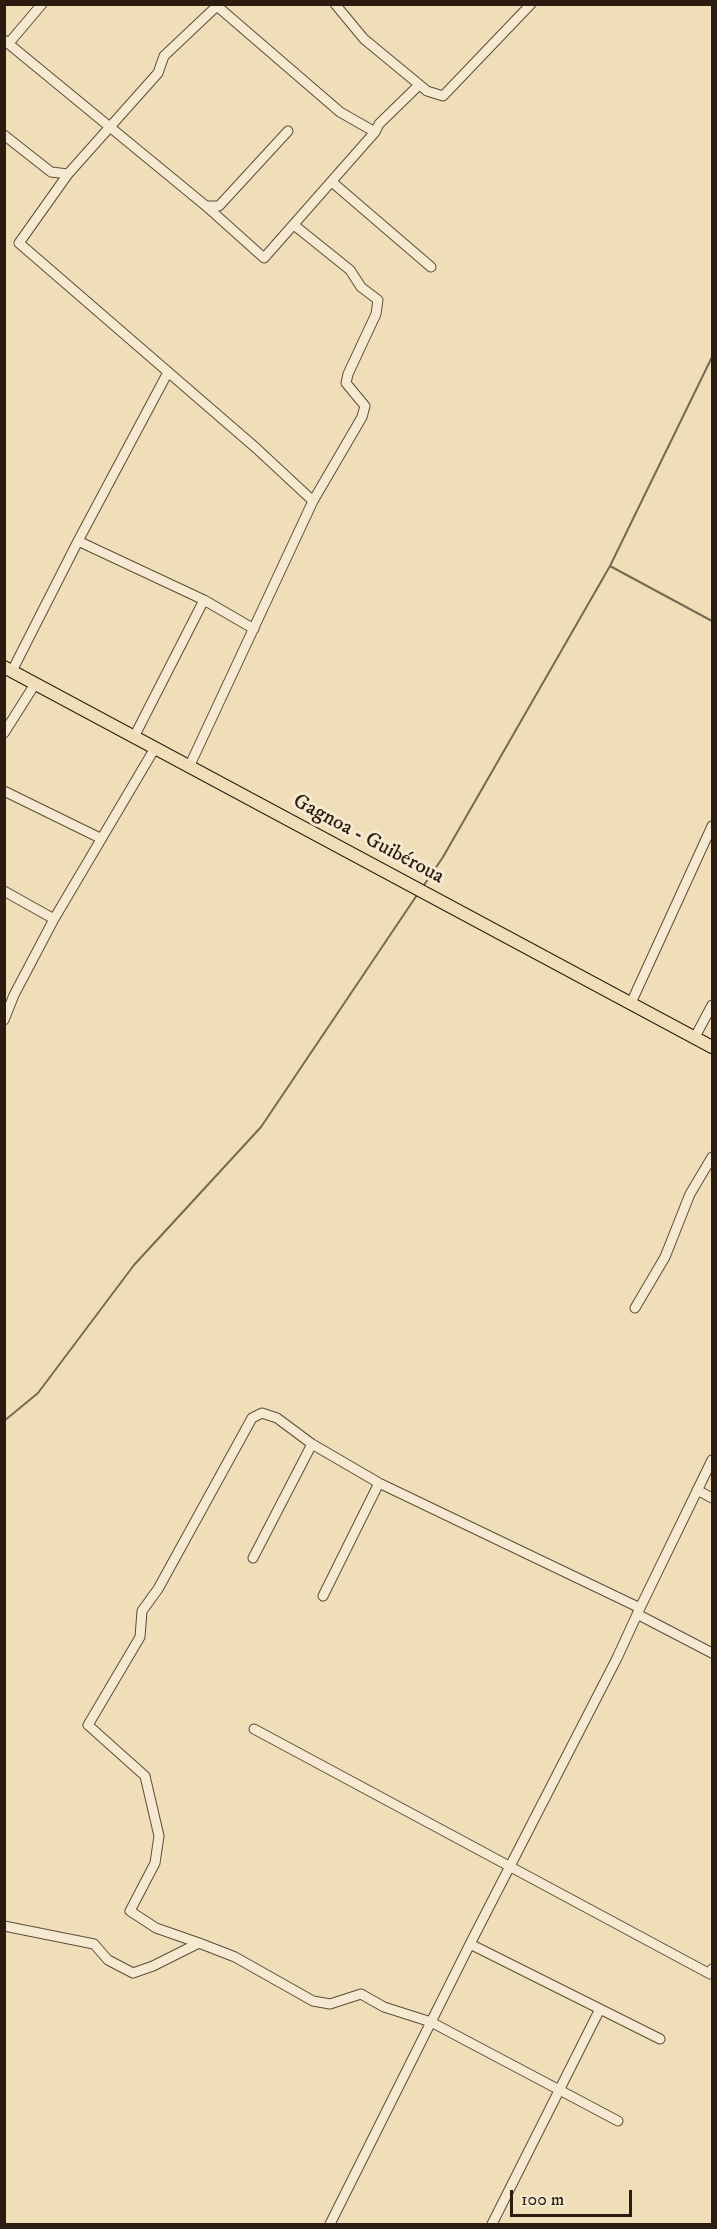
<!DOCTYPE html>
<html>
<head>
<meta charset="utf-8">
<style>
  body { margin:0 }
  #map { position:relative; width:717px; height:2229px; overflow:hidden; background:#f0deb8; font-family:"IM FELL DW Pica",serif }
  canvas { display:block }
  .frame { position:absolute; inset:0; border:6px solid #2b1c0f; pointer-events:none }
  .scale { position:absolute; left:510px; top:2190px; width:122px; height:27px; box-sizing:border-box; border:3px solid #2b1c0f; border-top:0; padding-left:8px; font-size:18px; line-height:21px; white-space:nowrap; color:#2b1c0f; -webkit-text-stroke:4px #f5ead1; paint-order:stroke }
</style>
</head>
<body>
<div id="map">
<canvas width="717" height="2229"></canvas>
<div class="frame"></div>
<div class="scale">100 m</div>
</div>
<script>
const context = document.querySelector('canvas').getContext('2d');
context.lineJoin = 'round';
function poly(rows) {
  const path = new Path2D();
  for (const r of rows) {
    path.moveTo(r[0], r[1]);
    for (let i = 2; i < r.length; i += 2) path.lineTo(r[i], r[i + 1]);
  }
  return path;
}
function stroke(path, color, width, dash) {
  context.strokeStyle = color;
  context.lineWidth = width;
  context.lineCap = dash ? 'butt' : 'round';
  context.setLineDash(dash || []);
  context.stroke(path);
}
function drawText(font, color, halo, rows, align = 'center') {
  context.font = font + ' "IM FELL DW Pica",serif';
  context.lineWidth = 6;
  context.setLineDash([]);
  context.textBaseline = 'middle';
  context.strokeStyle = halo;
  context.fillStyle = color;
  for (const [text, x, y, turn = 0] of rows) {
    context.save();
    context.translate(x, y);
    context.rotate((+turn || 0) * Math.PI / 180);
    context.textAlign = isNaN(turn) ? turn : align;
    if (halo) context.strokeText(text, 0, 0);
    context.fillText(text, 0, 0);
    context.restore();
  }
}
stroke(poly([
  [610,566,712,621],
  [422,888,443,857,610,566,712,357],
  [4,1421,38,1393,134,1265,261,1127,417,895]
]), '#796952', 2);
const minor = poly([
  [335,4,364,39,427,91,443,96,531,4],
  [217,6,340,112,375,132],
  [4,40,206,206,219,206,288,131],
  [9,43,42,4],
  [4,135,51,172,68,174,158,73,164,56,219,4],
  [68,174,19,243,256,448,313,501],
  [332,182,431,267],
  [206,206,264,258,375,132,379,124,419,85],
  [78,541,204,600,254,629],
  [12,671,78,541,167,374],
  [4,733,35,684],
  [134,737,204,600],
  [189,767,313,501,362,417,365,406,346,383,348,374,376,314,378,300,361,287,350,270,294,225],
  [4,791,100,838],
  [4,891,54,919],
  [631,1003,712,826],
  [4,1020,14,995,54,919,155,748],
  [695,1037,712,1005],
  [635,1308,665,1257,690,1194,712,1157],
  [697,1490,712,1498],
  [253,1558,312,1444],
  [323,1596,379,1483],
  [637,1614,712,1653],
  [254,1729,710,1974,712,1969],
  [4,1926,94,1944,108,1960,133,1973,153,1966,199,1943,235,1957,313,2001,330,2004,361,1994,384,2007,431,2022,618,2121],
  [199,1943,156,1928,130,1911,155,1863,159,1836,145,1776,88,1725,140,1637,142,1611,158,1589,252,1418,262,1413,277,1418,312,1444,379,1483,640,1608],
  [470,1944,660,2039],
  [330,2224,470,1944,617,1658,640,1608,712,1460],
  [492,2224,600,2009]
]);
const major = poly([
  [4,667,712,1047]
]);
stroke(minor, '#5c4c39', 11);
stroke(major, '#2b1c0f', 14);
stroke(minor, '#f5ead1', 9);
stroke(major, '#f0deb8', 12);
drawText('21px', '#2b1c0f', '#f5ead1', [
  ["Gagnoa - Guibéroua",368,840,28]
]);
</script>
</body>
</html>
